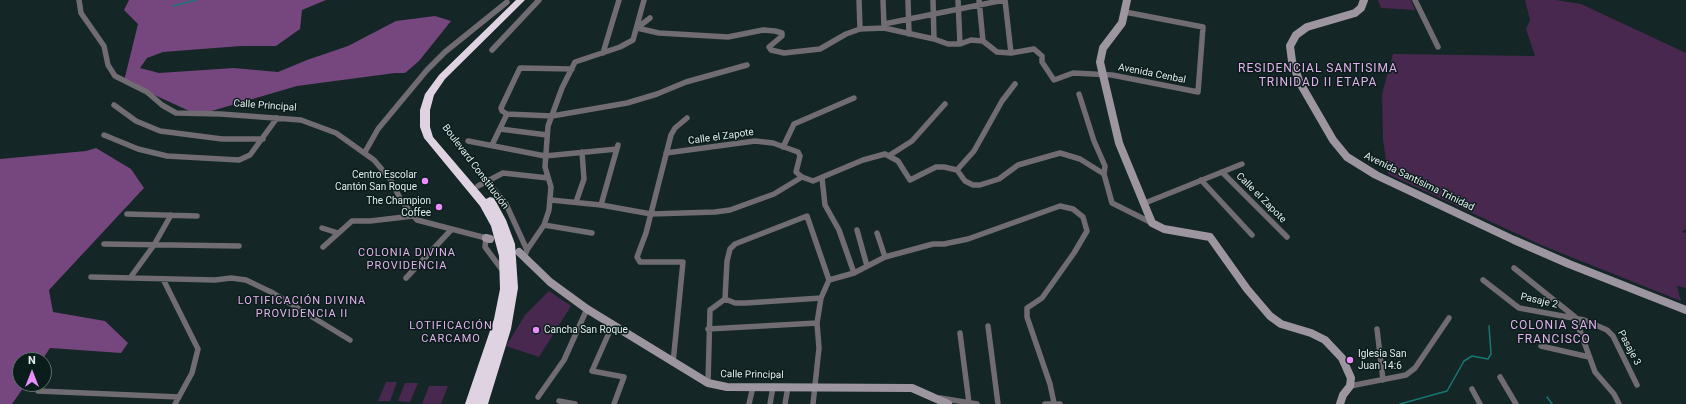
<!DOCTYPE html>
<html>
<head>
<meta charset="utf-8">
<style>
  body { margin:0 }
  #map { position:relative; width:1686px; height:404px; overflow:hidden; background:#142625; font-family:Roboto,sans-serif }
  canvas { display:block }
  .north { position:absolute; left:12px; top:352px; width:40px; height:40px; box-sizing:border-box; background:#0b1d1b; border:1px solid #61706e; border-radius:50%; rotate:0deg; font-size:11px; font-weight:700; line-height:16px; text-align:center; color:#e1eceb }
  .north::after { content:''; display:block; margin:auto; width:14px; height:18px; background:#ea8dfd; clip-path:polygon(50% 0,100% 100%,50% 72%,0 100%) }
</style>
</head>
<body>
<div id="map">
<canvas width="1686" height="404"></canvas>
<div class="north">N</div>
</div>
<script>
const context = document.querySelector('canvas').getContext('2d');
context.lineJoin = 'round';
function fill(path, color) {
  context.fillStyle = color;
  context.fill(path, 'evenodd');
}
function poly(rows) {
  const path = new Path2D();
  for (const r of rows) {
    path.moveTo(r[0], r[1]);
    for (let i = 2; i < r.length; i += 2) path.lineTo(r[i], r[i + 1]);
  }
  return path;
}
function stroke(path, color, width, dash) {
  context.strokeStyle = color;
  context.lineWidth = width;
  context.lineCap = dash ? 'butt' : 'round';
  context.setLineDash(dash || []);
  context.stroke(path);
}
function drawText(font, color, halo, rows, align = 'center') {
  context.font = font + ' Roboto,sans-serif';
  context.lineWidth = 3;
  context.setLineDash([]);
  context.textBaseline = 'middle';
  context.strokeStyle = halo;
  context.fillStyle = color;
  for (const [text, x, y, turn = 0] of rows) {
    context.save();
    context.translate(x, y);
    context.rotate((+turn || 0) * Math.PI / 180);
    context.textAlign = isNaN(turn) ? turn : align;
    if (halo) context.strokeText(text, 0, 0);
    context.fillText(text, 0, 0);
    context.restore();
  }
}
fill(poly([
  [1378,0,1411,0,1415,10,1381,8],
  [1525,0,1556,0,1581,4,1686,53,1686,229,1682,232,1686,233,1686,288,1677,286,1681,301,1541,245,1388,174,1383,140,1382,94,1393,54,1535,56,1526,29,1530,20],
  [549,291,571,306,539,357,506,346,525,315],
  [386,382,397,382,390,401,378,401],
  [405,383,418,383,410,402,398,401],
  [429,386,448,386,441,404,422,404]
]), '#48284f');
fill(poly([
  [129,0,326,0,302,10,300,29,276,46,241,46,163,52,147,58,140,68,159,73,234,68,278,72,307,60,348,46,396,21,435,16,451,21,419,61,405,73,395,73,297,86,198,115,124,81,138,24,124,10],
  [96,148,131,169,144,188,49,290,53,312,105,321,128,343,121,353,50,348,42,360,20,360,20,384,26,384,12,404,0,404,0,159,86,151]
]), '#76467f');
stroke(poly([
  [173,6,196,0],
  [1547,397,1552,404],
  [1400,404,1447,391,1464,361,1472,356,1488,359,1491,354,1489,326]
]), '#177873', 1.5);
stroke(poly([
  [79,0,81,13,104,46,108,65,115,76,147,92,162,105,176,113,221,114,301,120,336,133,374,160,390,179,401,200,417,220,486,238,485,247,503,271],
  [859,0,860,29],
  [883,0,884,26],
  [908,0,909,34],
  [933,0,934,39],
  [958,0,960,44],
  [979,0,983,41],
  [1005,0,1011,53],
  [1415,0,1438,47],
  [884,24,1004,0],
  [637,28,659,33,728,37,763,30,775,31,782,33,782,36,769,47,771,50,784,53,820,49,846,34,860,29,884,28,934,39,948,44,960,44,971,40,983,41,997,52,1011,53,1034,49,1042,56,1042,62,1054,80,1073,73,1112,75,1198,92,1203,27,1125,12],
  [637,28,650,18],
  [492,50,539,0],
  [603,53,619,0],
  [572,69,520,68,501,108,502,111,507,114,552,116,627,103,657,94,686,82,747,65],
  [1079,94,1094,141,1105,166,1104,174],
  [114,105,136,121,160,131,222,139,263,139],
  [500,129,547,135],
  [104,135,138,149,167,156,239,160,250,155,277,118],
  [468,141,545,156,617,149],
  [492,145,507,114],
  [783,147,794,124,854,98],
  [365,152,378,129,427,70,445,52,507,2],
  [666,153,755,141,773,143,798,152,800,156,796,172,802,177,813,181,863,160,885,154,898,161,910,180,936,167,944,167,957,170,965,181,973,185,980,185,999,179,1018,165,1060,153,1080,159,1104,174,1112,203,1152,223],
  [890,155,912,141,945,104],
  [957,170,974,151,1002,101,1015,84],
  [1222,172,1287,237],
  [822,178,825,205,839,230,854,273],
  [1201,180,1252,235],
  [487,181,506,204,527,250,526,253],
  [478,186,503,173,548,178],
  [551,200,601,205,651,214,715,212,730,210,774,194,802,177],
  [576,202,584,179,582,152],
  [1145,203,1242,164],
  [601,205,618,145],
  [127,214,197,216],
  [544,225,592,233],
  [322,228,338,233],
  [857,230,867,266],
  [877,233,885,257],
  [104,244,239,246],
  [323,247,352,221,370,221,413,216],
  [527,250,544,225,549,210,551,187,545,167,548,126,562,88,575,62,620,47,633,40,644,0],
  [1514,268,1575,317,1595,372,1614,394,1619,404],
  [91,277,215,280,231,278,246,280,273,293,350,340],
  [130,278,154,245,171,215],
  [406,278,451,230],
  [163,279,198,349,192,373,175,404],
  [829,280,854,273,885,257,933,244,944,244,968,239,1060,206,1073,209,1083,217,1087,231,1074,253,1042,298,1027,308,1027,317,1050,384,1054,403],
  [1483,280,1519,308,1584,320,1607,330,1613,336,1637,385],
  [725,299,727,261,730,249,735,244,807,216,829,280,821,298,817,323,819,348,813,404],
  [725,299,735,303,746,303,821,298],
  [612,326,592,371,624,377,614,404],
  [988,326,998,404],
  [708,329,817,323],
  [1377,329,1383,380],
  [960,333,969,403],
  [1541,346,1589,357],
  [673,363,683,262,640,262,637,257,646,233,671,135,675,128,687,118],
  [1500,377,1516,404],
  [708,383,710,310,725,299],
  [1350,386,1406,375,1415,368,1449,318],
  [1472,389,1480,404],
  [38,391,179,397],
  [538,397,564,360,587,309],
  [940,398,977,404],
  [559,401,575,404],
  [749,404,753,387],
  [770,404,773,387],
  [785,404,788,387],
  [1045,404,1060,404]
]), '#706c71', 5.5);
stroke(poly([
  [1127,0,1122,23,1103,48,1100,62,1119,143,1152,223,1164,229,1210,237,1247,289,1270,316,1281,324,1311,333,1325,340,1342,358,1351,378,1350,386,1343,395,1340,404],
  [1364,0,1361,8,1355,13,1307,27,1296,35,1290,46,1292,61,1300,83,1333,140,1347,157,1376,175,1514,240,1569,264,1686,310],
  [486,238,490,239],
  [519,252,550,282,587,309,708,383,727,387,912,388,948,404]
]), '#9d959f', 8);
fill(poly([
  [516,0,525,0,445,79,434,95,430,110,430,127,433,137,486,199,490,197,494,198,506,220,515,244,518,288,511,329,488,404,465,404,494,319,500,289,499,256,491,226,480,206,424,138,420,127,420,110,425,94,439,75,516,0]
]), '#dfd3e2');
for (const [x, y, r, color] of [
  [425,181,4,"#ea8dfd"],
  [439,207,4,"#ea8dfd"],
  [536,330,4,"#ea8dfd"],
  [1350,360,4,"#ea8dfd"]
]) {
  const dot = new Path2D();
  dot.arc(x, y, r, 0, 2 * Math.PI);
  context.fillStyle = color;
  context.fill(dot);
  stroke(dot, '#0b1d1b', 1.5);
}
drawText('10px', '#e1eceb', '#0b1d1b', [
  ["Avenida Cenbal",1152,74,11],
  ["Calle Principal",265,106,4],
  ["Calle el Zapote",721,137,-8],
  ["Boulevard Constitución",475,167,53],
  ["Avenida Santísima Trinidad",1419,182,26],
  ["Calle el Zapote",1261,198,45],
  ["Pasaje 2",1539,301,13],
  ["Pasaje 3",1629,348,62],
  ["Calle Principal",752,375,1]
]);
drawText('10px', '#e1eceb', '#0b1d1b', [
  ["Centro Escolar",417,175],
  ["Cantón San Roque",417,187],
  ["The Champion",431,201],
  ["Coffee",431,213],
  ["Cancha San Roque",544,330,"left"],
  ["Iglesia San",1358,354,"left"],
  ["Juan 14:6",1358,366,"left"]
], 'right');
context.letterSpacing = '1px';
drawText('11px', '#e4b1ee', '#0b1d1b', [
  ["COLONIA DIVINA",407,253],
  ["PROVIDENCIA",407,266],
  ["LOTIFICACIÓN DIVINA",302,301],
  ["PROVIDENCIA II",302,314],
  ["LOTIFICACIÓN",451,326],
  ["CARCAMO",451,339]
]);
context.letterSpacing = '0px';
context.letterSpacing = '1px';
drawText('12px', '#e4b1ee', '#0b1d1b', [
  ["RESIDENCIAL SANTISIMA",1318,69],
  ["TRINIDAD II ETAPA",1318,83],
  ["COLONIA SAN",1554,326],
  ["FRANCISCO",1554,340]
]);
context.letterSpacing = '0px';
</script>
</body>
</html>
